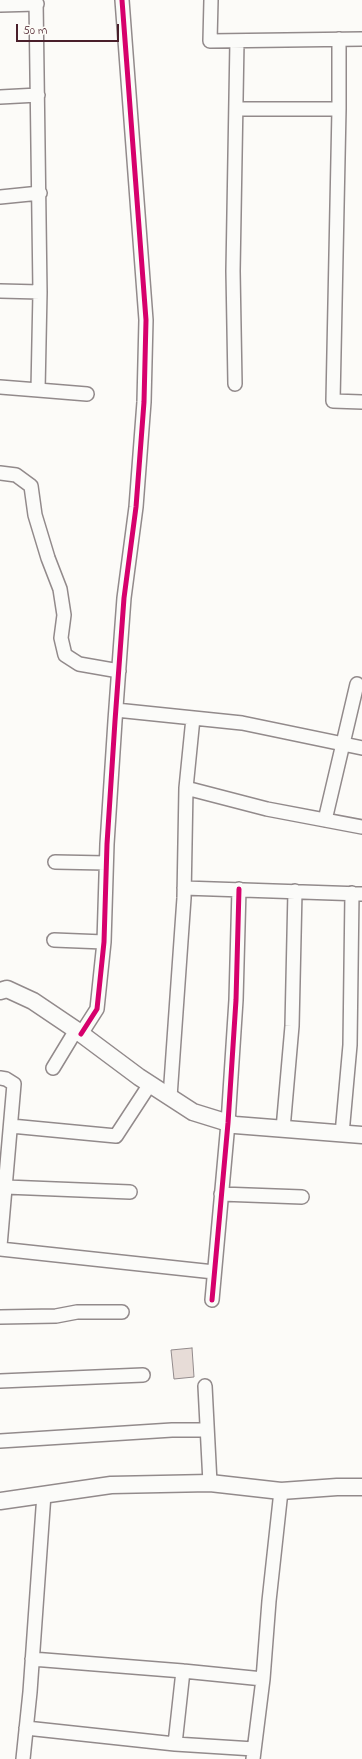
<!DOCTYPE html>
<html>
<head>
<meta charset="utf-8">
<style>
  body { margin:0 }
  #map { position:relative; width:362px; height:1759px; overflow:hidden; background:#fcfbf8; font-family:"Indie Flower",sans-serif }
  canvas { display:block }
  .scale { position:absolute; left:16px; top:24px; width:103px; height:18px; box-sizing:border-box; border:2px solid #4a1f2b; border-top:0; padding-left:5px; font-size:12px; line-height:14px; white-space:nowrap; color:#4a1f2b; -webkit-text-stroke:3px #fdfcf7; paint-order:stroke }
</style>
</head>
<body>
<div id="map">
<canvas width="362" height="1759"></canvas>
<div class="scale">50 m</div>
</div>
<script>
const context = document.querySelector('canvas').getContext('2d');
context.lineJoin = 'round';
function fill(path, color) {
  context.fillStyle = color;
  context.fill(path, 'evenodd');
}
function poly(rows) {
  const path = new Path2D();
  for (const r of rows) {
    path.moveTo(r[0], r[1]);
    for (let i = 2; i < r.length; i += 2) path.lineTo(r[i], r[i + 1]);
  }
  return path;
}
function stroke(path, color, width, dash) {
  context.strokeStyle = color;
  context.lineWidth = width;
  context.lineCap = dash ? 'butt' : 'round';
  context.setLineDash(dash || []);
  context.stroke(path);
}
const building = poly([
  [192,1348,194,1377,174,1379,171,1350,192,1348]
]);
fill(building, '#e7dcd7');
stroke(building, '#928a8b', 1);
const minor = poly([
  [211,0,210,41,362,39],
  [0,5,37,4],
  [339,39,339,109,333,401,362,402],
  [0,97,38,95],
  [237,109,339,109],
  [0,197,40,193],
  [0,291,40,292,36,0],
  [235,384,233,271,237,41],
  [0,387,38,390,40,292],
  [38,390,87,394],
  [0,473,16,475,31,486,35,515,48,558,60,589,64,615,61,638,65,655,79,664,119,671],
  [116,710,242,723,362,748],
  [186,788,267,809,362,827],
  [325,820,357,684],
  [55,862,106,863],
  [184,888,362,894],
  [54,940,104,942],
  [81,1034,97,1009,104,942,107,844,115,721,124,598,136,507,144,402,146,320,122,0],
  [53,1068,76,1030],
  [0,1078,6,1079,14,1084,0,1246],
  [170,1097,184,898,186,788,193,718],
  [11,1126,116,1136,150,1084],
  [283,1129,292,1026,295,891],
  [342,1134,350,1045,352,893],
  [6,1187,130,1192],
  [221,1194,302,1197],
  [0,1249,214,1272],
  [212,1300,228,1123,236,1000,239,889],
  [0,1317,56,1316,77,1312,122,1312],
  [0,1381,143,1375],
  [205,1386,210,1483],
  [0,1441,172,1430,206,1430],
  [183,1671,263,1679],
  [26,1728,175,1744,183,1671,32,1659],
  [175,1744,254,1749],
  [23,1759,30,1692,44,1494],
  [253,1759,263,1679,269,1601,281,1491]
]);
const tertiary = poly([
  [0,991,7,989,33,1001,76,1030,139,1077,193,1112,235,1125,362,1135],
  [0,1501,111,1485,210,1483,281,1491,337,1487,362,1487]
]);
stroke(minor, '#928a8b', 16);
stroke(tertiary, '#928a8b', 19);
stroke(minor, '#fbfbf9', 13);
stroke(tertiary, '#fbfbf9', 16);
stroke(poly([
  [81,1034,97,1009,104,942,107,844,115,721,124,598,136,507,144,402,146,320,122,0],
  [212,1300,228,1123,236,1000,239,889]
]), '#d6006c', 5);
</script>
</body>
</html>
